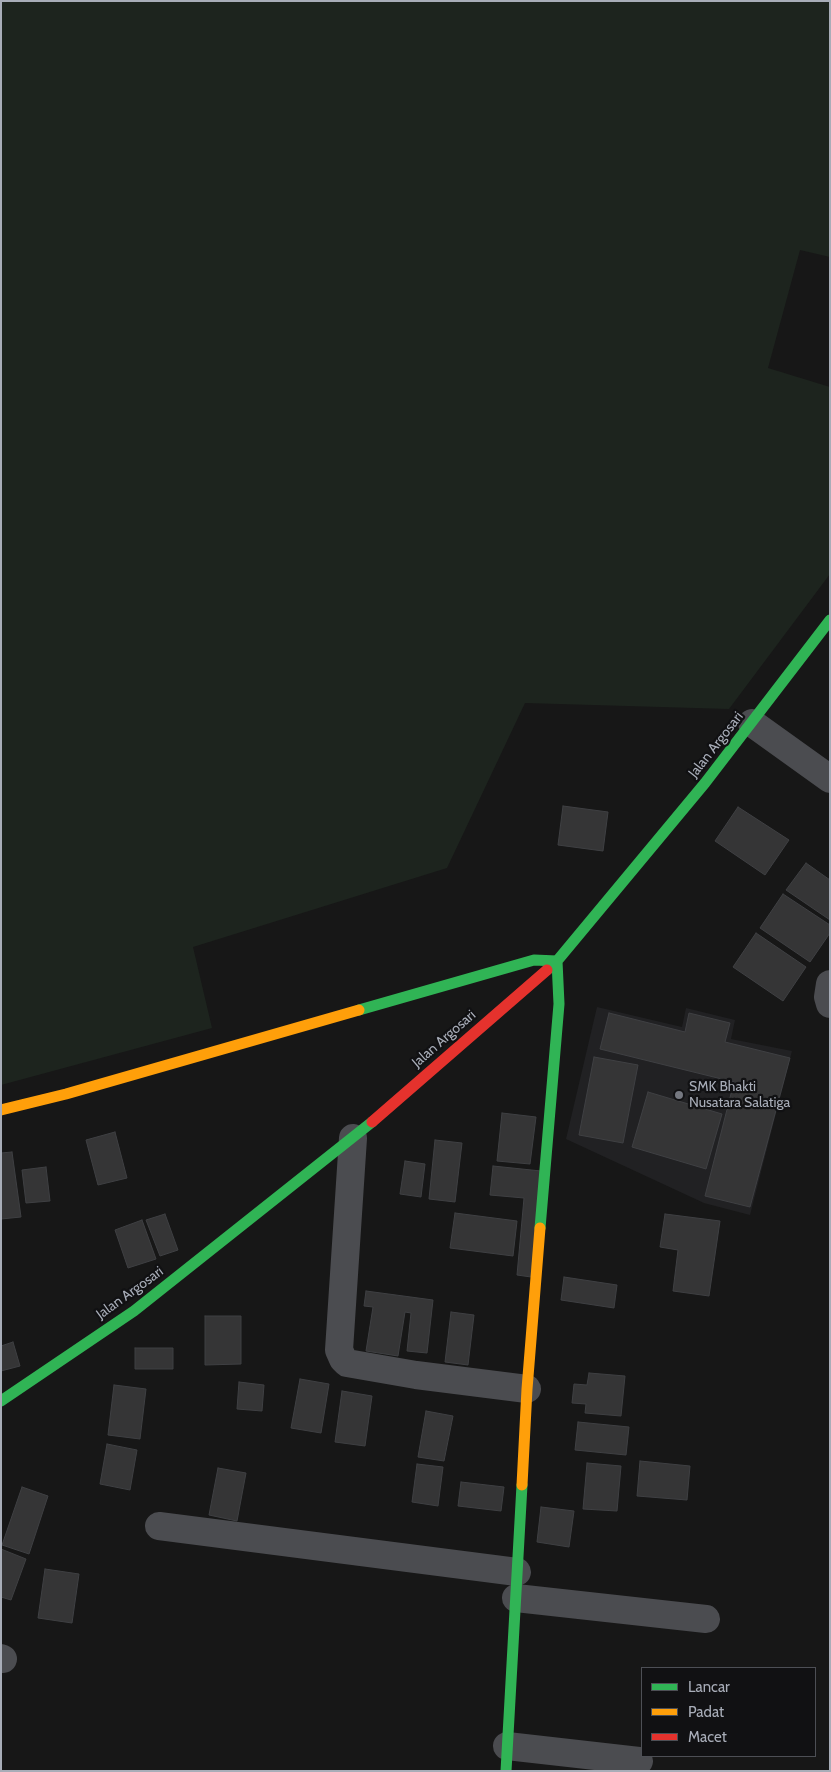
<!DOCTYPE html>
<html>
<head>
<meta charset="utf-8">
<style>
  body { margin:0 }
  #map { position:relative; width:831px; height:1772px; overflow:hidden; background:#171717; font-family:Cabin,sans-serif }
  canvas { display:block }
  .frame { position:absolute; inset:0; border:2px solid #a8adb8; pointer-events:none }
  .legend { position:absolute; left:641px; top:1667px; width:175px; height:90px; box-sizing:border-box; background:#111113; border:1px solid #4d4f55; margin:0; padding:6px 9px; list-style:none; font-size:15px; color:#a8adb8 }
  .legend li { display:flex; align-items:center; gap:10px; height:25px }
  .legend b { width:25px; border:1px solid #4d4f55 }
</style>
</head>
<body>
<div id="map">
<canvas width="831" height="1772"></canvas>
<div class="frame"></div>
<ul class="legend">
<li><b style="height:6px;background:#30b455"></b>Lancar</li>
<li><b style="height:6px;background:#ff9f0a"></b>Padat</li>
<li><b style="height:6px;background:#e5322d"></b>Macet</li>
</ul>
</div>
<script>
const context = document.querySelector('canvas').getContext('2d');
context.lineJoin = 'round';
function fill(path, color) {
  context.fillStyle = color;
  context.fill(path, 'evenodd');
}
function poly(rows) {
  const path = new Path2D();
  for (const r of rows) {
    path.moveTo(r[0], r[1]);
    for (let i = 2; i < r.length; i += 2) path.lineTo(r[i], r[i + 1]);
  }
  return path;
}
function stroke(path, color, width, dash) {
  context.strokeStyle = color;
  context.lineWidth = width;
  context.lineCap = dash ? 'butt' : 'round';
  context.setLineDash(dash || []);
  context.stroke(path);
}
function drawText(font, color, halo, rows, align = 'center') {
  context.font = font + ' Cabin,sans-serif';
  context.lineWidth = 4.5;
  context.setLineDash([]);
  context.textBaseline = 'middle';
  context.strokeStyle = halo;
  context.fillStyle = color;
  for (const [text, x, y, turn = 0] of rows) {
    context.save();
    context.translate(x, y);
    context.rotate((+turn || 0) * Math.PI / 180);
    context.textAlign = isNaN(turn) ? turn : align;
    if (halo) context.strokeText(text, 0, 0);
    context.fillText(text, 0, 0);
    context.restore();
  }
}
fill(poly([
  [597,1007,682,1027,686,1008,735,1020,731,1039,792,1051,750,1215,704,1203,566,1139]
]), '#212123');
fill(poly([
  [1,1,830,1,830,257,800,250,768,368,830,387,830,574,729,709,525,703,447,868,193,947,212,1028,1,1085]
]), '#1d241e');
const building = poly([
  [563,806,608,812,603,851,558,845,563,806],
  [738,807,789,840,765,875,715,841,738,807],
  [806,863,830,880,830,920,786,890,806,863],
  [783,894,830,925,830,933,810,962,760,928,783,894],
  [756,933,806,967,783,1001,733,967,756,933],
  [609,1013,685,1032,689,1013,730,1023,725,1042,790,1058,750,1207,705,1196,734,1082,600,1049,609,1013],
  [594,1057,638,1065,623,1143,579,1135,594,1057],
  [648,1092,722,1114,706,1169,632,1147,648,1092],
  [502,1113,536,1117,530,1164,497,1161,502,1113],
  [115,1132,127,1178,98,1185,86,1140,115,1132],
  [435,1140,462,1143,455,1202,429,1199,435,1140],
  [12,1152,21,1217,1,1219,1,1153,12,1152],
  [405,1161,425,1164,421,1197,400,1194,405,1161],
  [493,1166,541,1171,531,1277,517,1275,524,1198,490,1195,493,1166],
  [46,1167,50,1201,26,1203,22,1170,46,1167],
  [455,1213,517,1221,513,1256,450,1248,455,1213],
  [165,1214,178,1250,160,1256,146,1220,165,1214],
  [665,1214,720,1221,709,1296,673,1291,678,1250,660,1247,665,1214],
  [142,1220,156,1259,128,1268,115,1230,142,1220],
  [564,1277,617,1285,614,1308,561,1300,564,1277],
  [366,1291,433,1300,427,1353,407,1351,411,1313,405,1312,398,1356,366,1351,373,1307,364,1306,366,1291],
  [451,1312,474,1315,468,1365,445,1362,451,1312],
  [205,1316,241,1316,241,1364,205,1365,205,1316],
  [13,1342,20,1366,1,1371,1,1346,13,1342],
  [135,1348,173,1348,173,1369,135,1369,135,1348],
  [589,1373,625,1376,621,1416,585,1413,586,1404,572,1403,574,1384,587,1385,589,1373],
  [300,1379,329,1384,321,1433,291,1428,300,1379],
  [239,1382,264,1385,262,1411,237,1409,239,1382],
  [114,1385,146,1389,140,1439,108,1435,114,1385],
  [342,1391,372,1396,365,1446,335,1442,342,1391],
  [426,1411,453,1416,444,1461,418,1457,426,1411],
  [578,1422,629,1427,626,1455,575,1450,578,1422],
  [107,1444,137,1450,130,1490,100,1484,107,1444],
  [640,1461,690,1466,687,1500,637,1496,640,1461],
  [587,1463,621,1466,617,1511,583,1509,587,1463],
  [417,1464,443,1467,438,1506,412,1502,417,1464],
  [218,1468,246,1473,237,1521,209,1515,218,1468],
  [461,1482,504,1487,501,1511,458,1506,461,1482],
  [22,1487,48,1496,29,1554,2,1545,22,1487],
  [541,1507,574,1511,569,1547,537,1542,541,1507],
  [1,1549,26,1559,11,1600,1,1597,1,1549],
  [45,1569,79,1574,72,1623,38,1618,45,1569]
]);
fill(building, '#353536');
stroke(building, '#3f4043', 1);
stroke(poly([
  [752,723,830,779],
  [830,984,828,997,830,1004],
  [353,1138,339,1350,343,1359,347,1363,416,1375,527,1389],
  [159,1526,517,1572],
  [516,1598,706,1619],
  [1,1658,3,1659],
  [507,1746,639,1761]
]), '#4b4c50', 28);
stroke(poly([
  [547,970,557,961,705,783,830,620],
  [359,1010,534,960,557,961,559,1004,540,1228],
  [1,1401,134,1311,372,1122],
  [506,1771,522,1485]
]), '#30b455', 11);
stroke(poly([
  [1,1110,66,1094,359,1010],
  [522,1485,527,1389,540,1228]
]), '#ff9f0a', 11);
stroke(poly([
  [372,1122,547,970]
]), '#e5322d', 11);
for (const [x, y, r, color] of [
  [679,1095,5,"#757880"]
]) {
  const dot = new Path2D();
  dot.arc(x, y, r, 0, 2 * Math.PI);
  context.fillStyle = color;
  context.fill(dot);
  stroke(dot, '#111113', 2);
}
drawText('14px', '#a8adb8', '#111113', [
  ["Jalan Argosari",716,745,-52],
  ["Jalan Argosari",444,1039,-41],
  ["Jalan Argosari",130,1293,-36]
]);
drawText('14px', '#a8adb8', '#111113', [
  ["SMK Bhakti",689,1087],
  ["Nusatara Salatiga",689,1103]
], 'left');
</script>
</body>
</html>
